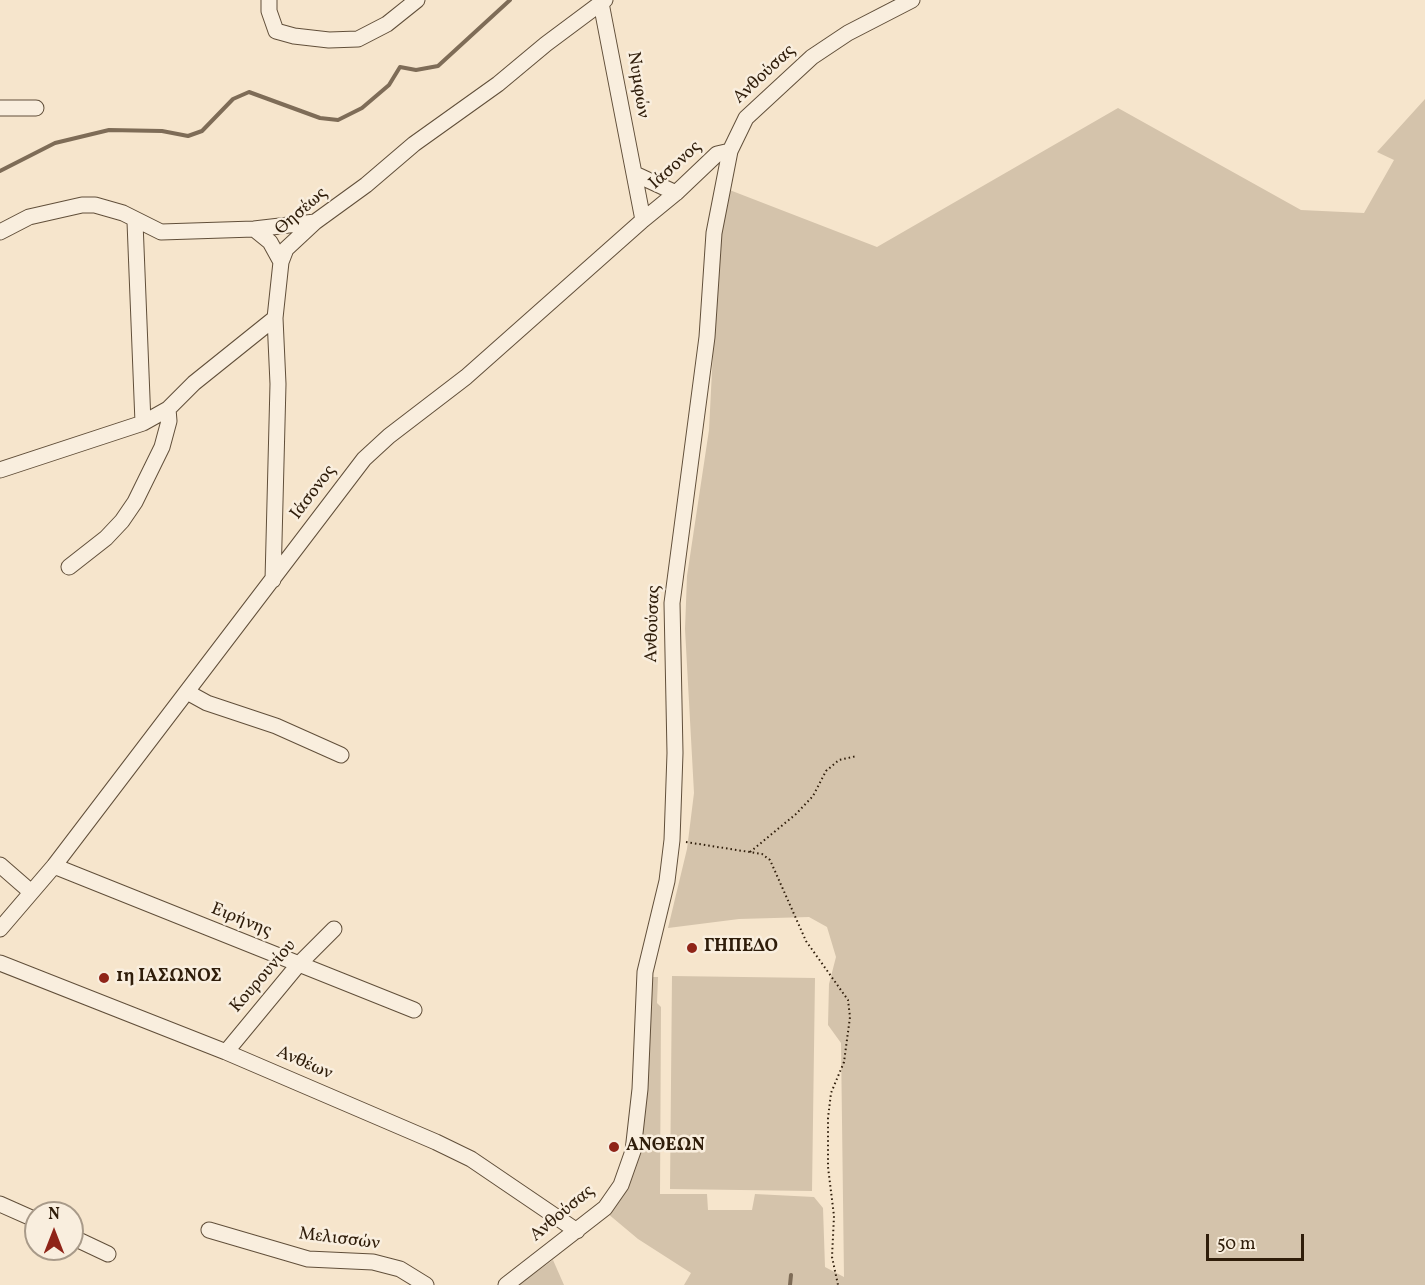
<!DOCTYPE html>
<html>
<head>
<meta charset="utf-8">
<style>
  body { margin:0 }
  #map { position:relative; width:1425px; height:1285px; overflow:hidden; background:#f6e5cc; font-family:Vollkorn,serif }
  canvas { display:block }
  .north { position:absolute; left:24px; top:1201px; width:60px; height:60px; box-sizing:border-box; background:#f9eede; border:2px solid #a89a89; border-radius:50%; rotate:0deg; font-size:16px; font-weight:700; line-height:24px; text-align:center; color:#2f1d0a }
  .north::after { content:''; display:block; margin:auto; width:21px; height:27px; background:#8f2418; clip-path:polygon(50% 0,100% 100%,50% 72%,0 100%) }
  .scale { position:absolute; left:1206px; top:1234px; width:98px; height:27px; box-sizing:border-box; border:3px solid #2f1d0a; border-top:0; padding-left:8px; font-size:18px; line-height:21px; white-space:nowrap; color:#2f1d0a; -webkit-text-stroke:4px #f9eede; paint-order:stroke }
</style>
</head>
<body>
<div id="map">
<canvas width="1425" height="1285"></canvas>
<div class="north">N</div>
<div class="scale">50 m</div>
</div>
<script>
const context = document.querySelector('canvas').getContext('2d');
context.lineJoin = 'round';
function fill(path, color) {
  context.fillStyle = color;
  context.fill(path, 'evenodd');
}
function poly(rows) {
  const path = new Path2D();
  for (const r of rows) {
    path.moveTo(r[0], r[1]);
    for (let i = 2; i < r.length; i += 2) path.lineTo(r[i], r[i + 1]);
  }
  return path;
}
function stroke(path, color, width, dash) {
  context.strokeStyle = color;
  context.lineWidth = width;
  context.lineCap = dash ? 'butt' : 'round';
  context.setLineDash(dash || []);
  context.stroke(path);
}
function drawText(font, color, halo, rows, align = 'center') {
  context.font = font + ' Vollkorn,serif';
  context.lineWidth = 5;
  context.setLineDash([]);
  context.textBaseline = 'middle';
  context.strokeStyle = halo;
  context.fillStyle = color;
  for (const [text, x, y, turn = 0] of rows) {
    context.save();
    context.translate(x, y);
    context.rotate((+turn || 0) * Math.PI / 180);
    context.textAlign = isNaN(turn) ? turn : align;
    if (halo) context.strokeText(text, 0, 0);
    context.fillText(text, 0, 0);
    context.restore();
  }
}
fill(poly([
  [1425,99,1425,1285,684,1285,691,1273,638,1239,607,1213,627,1185,648,983,653,977,658,977,657,1003,661,1007,660,1194,707,1194,708,1210,752,1210,755,1194,814,1197,823,1208,825,1267,844,1277,841,1043,828,1025,829,984,836,957,827,927,809,917,739,919,668,928,687,849,694,793,685,629,687,576,709,430,717,272,727,189,877,247,1118,108,1301,210,1364,213,1394,160,1377,152],
  [672,976,815,978,812,1191,670,1189],
  [553,1260,564,1285,518,1285]
]), '#d4c3ab');
stroke(poly([
  [0,171,55,143,109,130,162,131,188,136,202,131,233,99,249,92,320,118,338,120,362,108,389,85,400,67,416,70,438,66,510,0],
  [790,1285,791,1275]
]), '#7e6c57', 4);
const minor = poly([
  [269,0,269,11,276,31,294,36,329,40,358,39,387,24,417,0],
  [601,3,643,220],
  [0,108,36,108],
  [635,174,676,193],
  [135,222,143,423],
  [254,229,270,242,281,262],
  [0,232,29,217,82,205,95,205,123,213,161,232,254,229,315,222],
  [0,470,143,423,168,409,194,383,275,318],
  [69,567,106,538,122,521,135,502,162,447,169,421,168,409],
  [273,580,278,384,275,318,281,262,286,249,315,222,366,185,414,144,498,84,546,44,605,0],
  [187,692,207,703,276,726,341,755],
  [0,865,31,892],
  [54,866,414,1010],
  [0,929,54,866,364,459,389,436,466,377,643,220,676,193,717,154,730,151],
  [0,963,226,1052,436,1142,471,1159,577,1231],
  [226,1052,298,965,334,929],
  [0,1204,36,1220],
  [209,1230,308,1259,373,1262,400,1269,426,1285],
  [72,1237,108,1254],
  [506,1285,605,1208,621,1185,633,1151,640,1089,645,972,667,881,672,840,675,753,672,603,707,337,714,233,730,151,746,118,812,57,848,33,912,0]
]);
stroke(minor, '#614f3a', 17);
stroke(poly([
  [686,842,762,854,770,860,806,941,848,1000,850,1017,844,1062,831,1093,828,1118,828,1167,834,1216,832,1257,838,1285],
  [750,852,796,814,813,796,826,771,839,760,857,756]
]), '#2f1d0a', 2, [1.5, 3]);
stroke(minor, '#f9eede', 15);
for (const [x, y, r, color] of [
  [692,948,6,"#8f2418"],
  [104,978,6,"#8f2418"],
  [614,1147,6,"#8f2418"]
]) {
  const dot = new Path2D();
  dot.arc(x, y, r, 0, 2 * Math.PI);
  context.fillStyle = color;
  context.fill(dot);
  stroke(dot, '#f9eede', 2);
}
drawText('18px', '#2f1d0a', '#f9eede', [
  ["Ανθούσας",765,75,-43],
  ["Νυμφών",637,85,81],
  ["Ιάσονος",676,166,-42],
  ["Θησέως",302,212,-41],
  ["Ιάσονος",314,493,-53],
  ["Ανθούσας",654,624,-88],
  ["Ειρήνης",241,921,22],
  ["Κουρουνίου",264,977,-49],
  ["Ανθέων",304,1064,23],
  ["Ανθούσας",563,1214,-40],
  ["Μελισσών",339,1240,7]
]);
drawText('bold 18px', '#2f1d0a', '#f9eede', [
  ["ΓΗΠΕΔΟ",704,948],
  ["1η ΙΑΣΩΝΟΣ",116,978],
  ["ΑΝΘΕΩΝ",626,1147]
], 'left');
</script>
</body>
</html>
